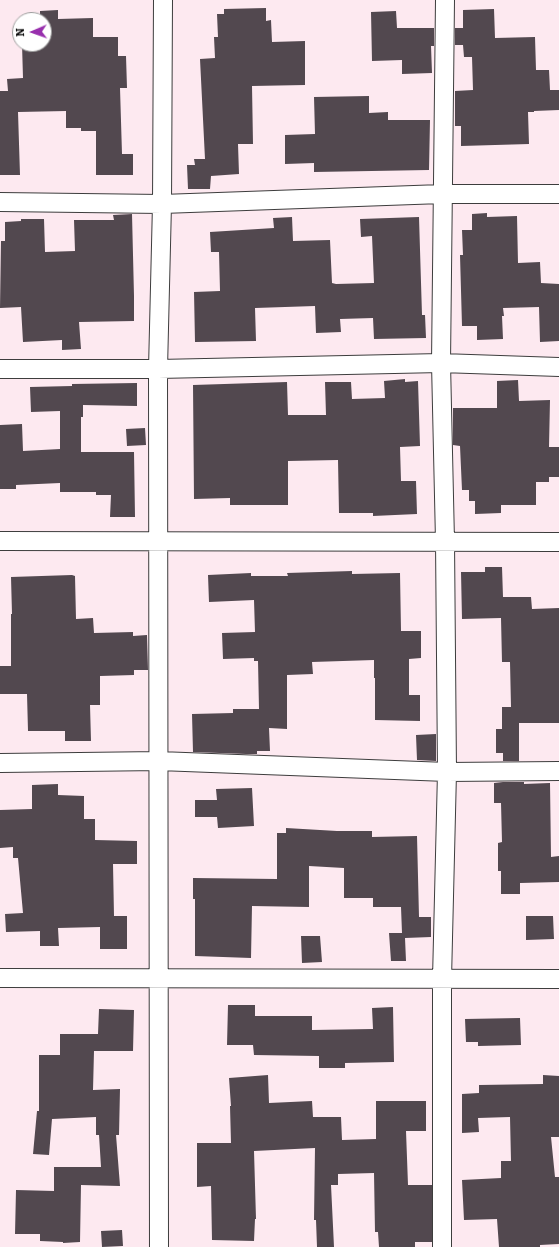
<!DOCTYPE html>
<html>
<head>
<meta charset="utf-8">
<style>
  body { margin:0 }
  #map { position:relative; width:559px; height:1247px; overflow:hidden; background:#fde9f0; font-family:Bitter,serif }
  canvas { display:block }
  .north { position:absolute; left:12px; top:12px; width:40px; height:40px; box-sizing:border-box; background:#fff; border:1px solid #9d9d9d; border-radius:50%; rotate:268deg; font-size:11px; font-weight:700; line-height:16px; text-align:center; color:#0a0a0a }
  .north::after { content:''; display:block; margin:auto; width:14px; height:18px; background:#982fad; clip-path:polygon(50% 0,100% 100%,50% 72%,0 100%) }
</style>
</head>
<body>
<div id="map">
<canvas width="559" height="1247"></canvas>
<div class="north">N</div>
</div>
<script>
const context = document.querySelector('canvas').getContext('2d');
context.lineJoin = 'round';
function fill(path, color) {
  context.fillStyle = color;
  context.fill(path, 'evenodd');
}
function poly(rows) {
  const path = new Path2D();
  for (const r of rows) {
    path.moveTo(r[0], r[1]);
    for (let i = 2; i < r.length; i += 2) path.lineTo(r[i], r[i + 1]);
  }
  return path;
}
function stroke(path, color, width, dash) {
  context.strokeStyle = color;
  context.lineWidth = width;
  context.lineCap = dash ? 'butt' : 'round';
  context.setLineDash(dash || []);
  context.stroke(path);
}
fill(poly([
  [266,8,266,21,271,20,272,42,305,41,305,85,252,86,253,144,238,144,239,174,211,176,210,189,188,189,187,165,195,165,194,159,205,159,200,59,215,58,214,37,218,37,217,14,224,14,224,9],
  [494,9,495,38,535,37,536,70,549,70,550,90,559,90,559,110,534,111,534,112,528,112,529,144,461,146,461,126,455,126,455,91,473,90,472,57,464,57,463,45,455,45,455,28,463,28,463,10],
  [58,10,58,19,93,18,93,37,118,37,118,56,126,56,127,88,120,88,122,154,133,154,133,175,96,175,96,131,81,131,81,128,66,128,66,111,18,112,20,175,0,175,0,91,8,91,7,79,23,78,22,44,44,44,44,20,40,20,40,11],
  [396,11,397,28,434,28,434,46,431,46,432,73,402,74,402,60,372,61,371,12],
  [369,96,369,113,388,112,388,120,430,120,429,170,314,172,314,163,285,164,285,135,315,134,314,97],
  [487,213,487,217,517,216,518,263,540,262,541,283,559,284,559,341,540,342,539,307,503,308,504,316,502,316,503,339,477,340,477,326,462,326,460,255,463,255,462,230,472,230,472,214],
  [132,214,134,296,134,321,79,322,81,349,62,350,62,340,23,342,21,307,0,308,1,241,5,241,5,222,21,221,21,219,44,219,45,252,75,251,74,220,114,220,113,215],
  [292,217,293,241,330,240,332,283,336,284,374,283,372,236,361,237,360,219,419,217,422,315,425,315,426,338,374,339,373,318,340,319,341,332,316,333,315,306,255,308,256,341,195,342,194,292,220,291,219,252,211,252,210,232,274,228,273,218],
  [405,379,405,382,418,381,420,446,400,447,401,481,416,481,417,514,373,516,373,513,339,513,338,460,288,461,288,505,230,505,230,498,194,499,193,385,287,382,288,415,326,415,325,382,351,382,352,399,385,398,384,381],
  [518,380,519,401,550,400,549,447,559,447,559,477,549,477,549,482,536,482,536,505,501,505,501,513,475,514,475,501,469,501,469,490,462,490,460,446,453,445,453,408,497,408,497,381],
  [137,383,137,406,83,405,83,417,81,417,81,452,134,452,135,517,110,517,111,495,96,495,96,492,60,492,60,483,16,485,16,489,0,489,0,425,22,424,23,451,60,449,60,411,31,412,30,387,72,386,72,384],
  [145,428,146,445,127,446,126,429],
  [485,567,502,567,503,597,531,597,532,609,559,608,559,723,519,723,519,761,503,761,503,753,496,753,496,729,502,729,502,707,511,707,510,662,502,662,501,618,462,619,461,572,485,572],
  [352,571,352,574,400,573,401,631,421,631,421,658,409,659,409,695,420,695,420,721,375,720,375,678,374,678,374,660,312,662,313,674,287,675,287,729,269,728,270,751,257,751,257,754,246,754,193,752,192,714,233,713,233,709,259,709,258,661,254,661,254,658,223,659,222,633,255,632,254,600,209,602,208,575,251,573,251,576,288,576,287,573],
  [72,575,75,576,76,619,93,618,94,633,133,632,133,636,147,635,148,670,134,670,134,675,100,676,100,705,90,705,91,741,65,741,65,731,28,731,27,694,0,694,0,666,11,666,11,614,12,614,11,577],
  [436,734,436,761,417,760,416,735],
  [503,782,524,782,524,784,550,783,551,857,559,856,559,882,520,883,520,894,501,894,501,871,498,871,498,843,502,842,501,803,494,803,494,783],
  [58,784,58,795,84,796,84,819,95,819,95,840,137,841,137,864,113,864,114,916,127,916,127,949,100,949,100,927,58,928,59,946,40,946,40,931,6,932,5,914,23,913,18,858,13,858,13,847,0,848,0,810,32,809,32,785],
  [252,788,254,826,218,828,217,817,195,817,195,800,217,800,216,789],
  [286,828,337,831,372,831,372,837,417,836,419,917,431,917,431,937,405,938,406,961,391,961,389,933,402,933,401,907,373,907,373,898,344,898,344,868,309,866,309,907,252,906,251,958,195,956,195,899,193,899,193,878,277,879,277,833,286,833],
  [526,916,553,916,554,939,526,940],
  [301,936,320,936,322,962,302,963],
  [228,1005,255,1005,255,1016,312,1016,312,1030,373,1029,372,1008,393,1007,394,1062,345,1063,345,1068,319,1068,319,1056,254,1055,253,1045,227,1045],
  [99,1009,134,1010,133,1051,94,1051,93,1090,120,1089,119,1135,116,1135,120,1186,81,1185,80,1242,63,1243,63,1242,40,1241,40,1234,15,1234,16,1190,54,1191,54,1167,101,1167,99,1135,96,1135,96,1117,52,1119,49,1155,33,1154,37,1111,39,1111,39,1055,60,1055,60,1034,98,1034],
  [520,1018,521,1045,478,1046,478,1042,466,1042,465,1019],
  [268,1075,269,1103,312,1101,313,1117,341,1117,342,1140,376,1139,376,1101,426,1101,426,1131,406,1131,408,1185,432,1185,432,1242,415,1242,415,1247,379,1247,378,1232,375,1232,374,1173,338,1174,338,1185,331,1185,334,1247,317,1247,316,1220,314,1220,315,1148,254,1151,256,1219,255,1219,254,1241,212,1240,211,1186,197,1187,197,1143,231,1143,230,1106,231,1106,229,1078],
  [543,1075,559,1076,559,1137,551,1137,555,1177,559,1177,559,1244,540,1245,540,1247,499,1247,497,1219,464,1220,462,1180,501,1178,501,1161,511,1161,510,1117,478,1118,479,1132,462,1133,462,1094,479,1093,479,1085,543,1084],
  [122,1230,123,1246,102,1247,101,1231]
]), '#52484f');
const street = poly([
  [0,202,162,204,442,194,559,194],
  [0,369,158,369,441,363,559,367],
  [0,541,559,542],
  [0,763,159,761,447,772,559,771],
  [0,978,559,979],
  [159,1247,158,369,162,204,163,0],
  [442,1247,442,979,447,772,445,541,441,363,445,0]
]);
stroke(street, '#3d3d3d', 20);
stroke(street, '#fff', 18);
</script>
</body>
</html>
